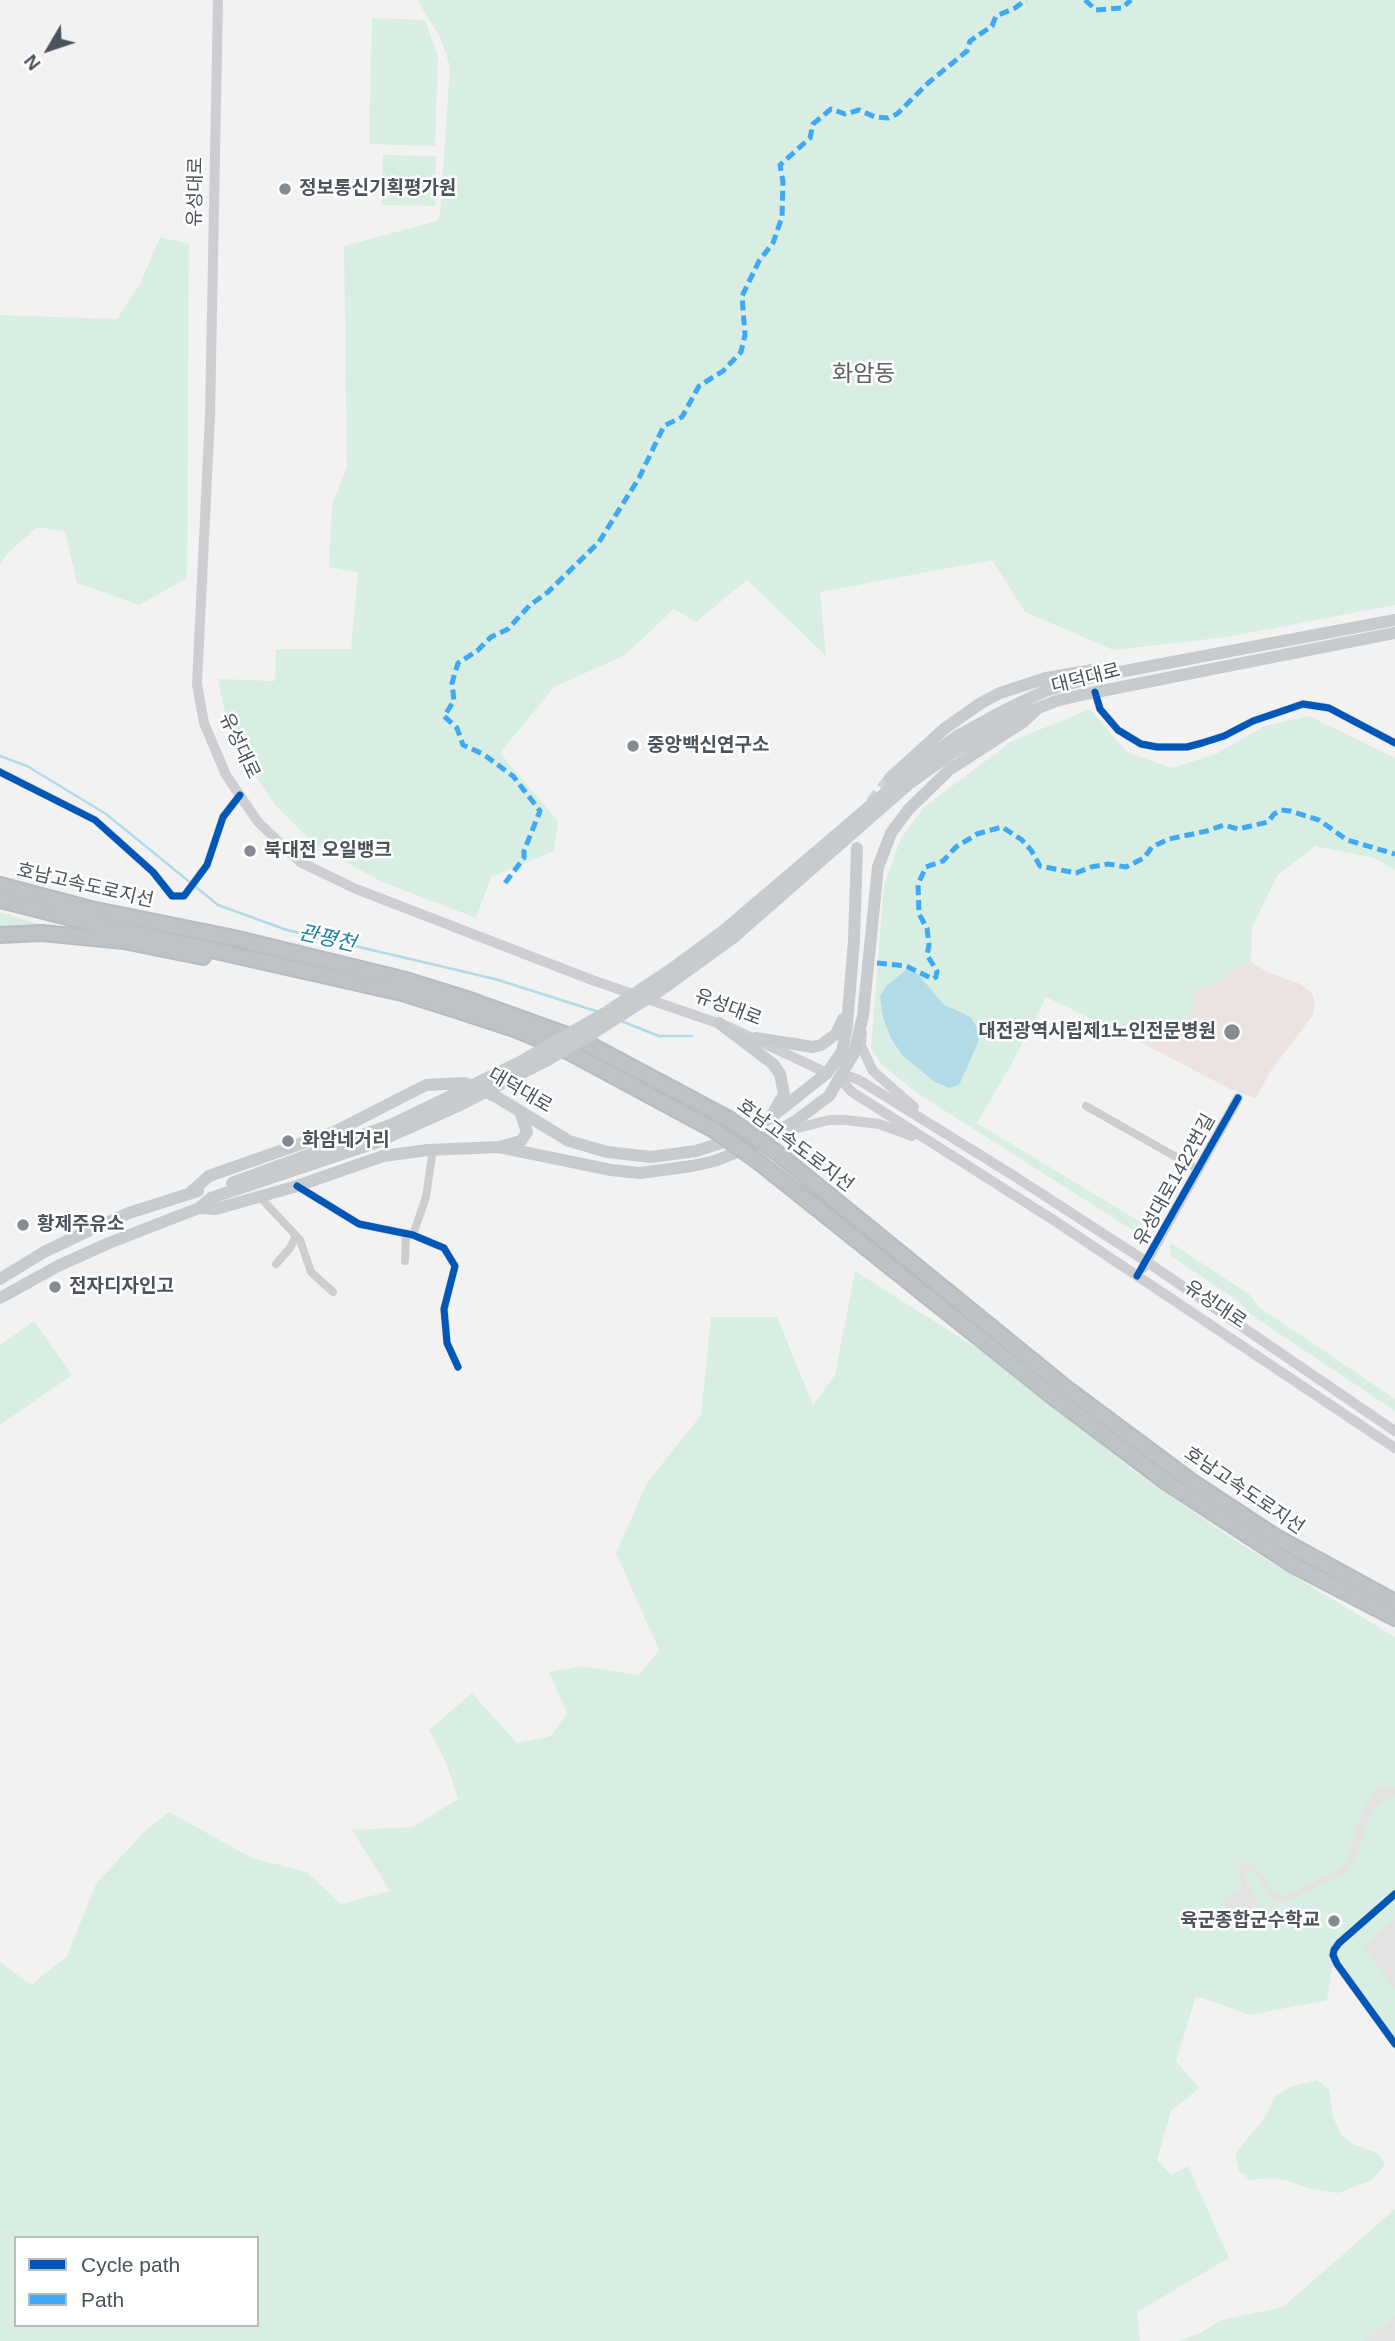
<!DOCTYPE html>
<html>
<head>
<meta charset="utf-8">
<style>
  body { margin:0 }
  #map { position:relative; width:1395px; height:2341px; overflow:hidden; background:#f2f2f2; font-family:Arial,sans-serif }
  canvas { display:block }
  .legend { position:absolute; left:14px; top:2236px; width:245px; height:91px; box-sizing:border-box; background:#fff; border:2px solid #b7babe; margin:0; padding:9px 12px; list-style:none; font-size:21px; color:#4a535c }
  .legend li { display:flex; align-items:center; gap:14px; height:35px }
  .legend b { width:35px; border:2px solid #b7babe }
  .north { position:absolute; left:14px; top:14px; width:70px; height:70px; -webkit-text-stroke:5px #fff; paint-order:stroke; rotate:231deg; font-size:19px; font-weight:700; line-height:28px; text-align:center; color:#4a535c }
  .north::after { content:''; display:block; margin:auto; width:24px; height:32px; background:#4a535c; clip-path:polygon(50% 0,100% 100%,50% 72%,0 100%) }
</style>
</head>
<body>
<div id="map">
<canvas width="1395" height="2341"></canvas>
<ul class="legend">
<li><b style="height:9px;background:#0057b8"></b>Cycle path</li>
<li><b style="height:9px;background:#3fa9f5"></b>Path</li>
</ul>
<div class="north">N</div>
</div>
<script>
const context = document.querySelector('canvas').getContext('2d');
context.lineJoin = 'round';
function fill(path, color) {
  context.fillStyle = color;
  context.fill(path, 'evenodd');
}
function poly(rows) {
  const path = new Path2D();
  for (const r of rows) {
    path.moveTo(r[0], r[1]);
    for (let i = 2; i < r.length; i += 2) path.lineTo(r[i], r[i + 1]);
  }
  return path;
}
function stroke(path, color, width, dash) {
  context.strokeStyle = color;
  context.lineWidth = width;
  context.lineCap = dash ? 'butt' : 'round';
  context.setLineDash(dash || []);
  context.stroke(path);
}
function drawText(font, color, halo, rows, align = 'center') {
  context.font = font + ' Arial,"Noto Sans KR",sans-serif';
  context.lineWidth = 5;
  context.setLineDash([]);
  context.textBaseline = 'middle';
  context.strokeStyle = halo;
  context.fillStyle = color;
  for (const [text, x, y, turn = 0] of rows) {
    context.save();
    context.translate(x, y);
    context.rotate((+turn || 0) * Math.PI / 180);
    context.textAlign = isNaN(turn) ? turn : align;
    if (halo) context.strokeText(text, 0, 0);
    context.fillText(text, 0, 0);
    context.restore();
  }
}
fill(poly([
  [1380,1784,1395,1786,1395,2051,1332,1960,1239,1926,1221,1901,1239,1889,1229,1862],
  [1395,2316,1395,2341,1363,2341]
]), '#e4e3e3');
fill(poly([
  [1251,962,1269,973,1298,983,1312,993,1315,1003,1313,1015,1270,1072,1256,1098,1230,1089,1144,1044,1166,1030,1184,1029,1199,988,1223,980,1231,972]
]), '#ece3e1');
fill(poly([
  [417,0,1395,0,1395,605,1227,637,1113,650,1025,612,992,560,820,592,826,656,747,580,696,622,674,609,625,655,554,687,500,753,558,821,554,851,491,877,476,918,380,881,314,844,275,805,240,752,228,729,218,679,275,681,276,649,351,649,358,572,329,567,332,505,347,467,344,246,437,221,440,215,450,66,441,39],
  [372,18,425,20,438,56,435,146,369,144],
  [383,155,436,156,435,206,382,205],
  [160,237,189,244,187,578,139,605,77,583,65,531,37,527,6,555,0,565,0,315,117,319,141,282],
  [1090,709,1127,752,1172,768,1216,754,1264,726,1309,716,1395,758,1395,870,1374,858,1315,846,1277,876,1252,928,1251,962,1231,972,1223,980,1199,988,1184,1029,1166,1030,1144,1044,1046,997,1011,1065,977,1123,1142,1223,1138,1230,1134,1231,917,1093,882,1065,871,1048,884,885,901,838,924,807,1012,741],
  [919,975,944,1006,963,1013,978,1043,959,1084,935,1082,904,1056,891,1039],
  [0,912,53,928,0,930],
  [1171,1243,1249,1294,1259,1307,1395,1399,1395,1411,1250,1314,1241,1303,1171,1256,1169,1247],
  [855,1271,994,1359,1138,1474,1239,1543,1395,1637,1395,1786,1380,1784,1365,1804,1348,1856,1342,1867,1336,1872,1283,1897,1271,1890,1253,1864,1244,1862,1238,1868,1242,1886,1222,1901,1239,1926,1264,1917,1245,1878,1244,1873,1247,1870,1253,1871,1272,1900,1279,1904,1339,1877,1347,1871,1355,1859,1372,1812,1384,1800,1395,1797,1395,1891,1336,1943,1327,2000,1250,2015,1196,1996,1176,2061,1199,2088,1171,2111,1157,2160,1171,2175,1188,2166,1229,2258,1137,2312,1140,2341,0,2341,0,1962,31,1985,67,1956,96,1884,145,1831,169,1812,252,1858,307,1872,341,1904,390,1891,352,1830,413,1827,458,1799,446,1763,429,1730,472,1693,517,1743,551,1736,567,1713,549,1672,580,1666,639,1675,659,1650,616,1553,647,1483,701,1415,711,1317,777,1317,813,1405,835,1375],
  [16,2238,257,2238,257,2325,16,2325],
  [34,1321,72,1375,0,1425,0,1345],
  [1395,1898,1395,1919,1363,1947,1395,1988,1395,2037,1342,1964,1338,1952,1342,1945],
  [1317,2080,1329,2089,1333,2117,1341,2135,1353,2144,1379,2154,1385,2165,1372,2180,1338,2193,1311,2189,1288,2181,1271,2178,1250,2180,1239,2171,1235,2154,1265,2117,1276,2096,1290,2087],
  [1395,2209,1395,2316,1363,2341,1178,2341,1200,2333,1221,2320,1283,2307]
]), '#d9eee2');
fill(poly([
  [906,970,912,970,919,975,944,1005,963,1013,971,1018,976,1026,979,1033,978,1043,959,1085,949,1088,935,1082,903,1056,891,1039,883,1018,880,996,886,986]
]), '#b2dbe8');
stroke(poly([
  [0,756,27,766,106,814,218,905,287,930,495,979,599,1012],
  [621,1021,659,1036,692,1036]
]), '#b2dbe8', 2.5);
stroke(poly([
  [871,803,890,778]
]), '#d0d2d4', 12, [12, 6]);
const highway = poly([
  [0,885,91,909,234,938,406,980,464,998,581,1040,729,1119],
  [0,900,87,922,402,993,459,1011,517,1030,571,1053,714,1130],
  [0,935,42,933,124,941,203,957],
  [776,1152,1066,1388,1191,1481,1276,1537,1395,1602],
  [760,1163,1052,1396,1166,1482,1293,1565,1395,1618]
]);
stroke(highway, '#b8bcc0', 18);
stroke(poly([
  [1095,692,1100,709,1118,730,1141,744,1157,747,1187,747,1202,743,1224,736,1253,721,1303,704,1329,708,1395,743],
  [0,772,95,820,153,872,172,896,184,896,207,865,223,817,240,795],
  [1086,1106,1199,1170],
  [297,1186,359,1224,413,1235,444,1248,455,1266,444,1309,447,1343,458,1367],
  [260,1197,300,1240,311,1272,333,1292],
  [413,1235,426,1197,433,1149],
  [405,1261,406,1233],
  [276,1264,290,1248,296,1236],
  [1395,1894,1339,1943,1334,1950,1333,1955,1337,1964,1395,2044]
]), '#cccdcf', 8);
stroke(poly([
  [218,0,210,415,197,684,204,723,226,775,258,822,300,862,356,889,592,980,729,1027,827,1073],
  [862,1033,861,1046,873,1071,914,1107],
  [782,1132,829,1120,845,1120,879,1124,912,1136],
  [1143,1268,1238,1098],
  [1395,1431,1147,1262,1011,1174,859,1080,851,1077,839,1078,852,1092,1058,1223,1395,1448]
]), '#ccced1', 10);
stroke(poly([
  [890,778,944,729,981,703,1000,693,1046,678,1099,669],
  [723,931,918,765,957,736,1007,709,1045,691,1093,677,1395,620],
  [733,938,910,783,952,753,1006,721,1056,701,1081,695,1395,633],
  [719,1023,773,1064,780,1074,784,1094,773,1113],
  [756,1038,813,1047,821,1045,836,1034,843,1019],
  [499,1147,521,1141,527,1132,520,1111],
  [232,1183,393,1124,453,1095],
  [191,1192,209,1176,334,1132,426,1085,465,1083,495,1096,569,1141,607,1152,651,1157,696,1151,721,1143,769,1119,827,1073,842,1052,847,1025,854,940,857,848],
  [199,1208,216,1209,297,1186,383,1156,428,1150,499,1147,611,1170,640,1173,692,1166,715,1161,747,1148,794,1122,829,1096,854,1053,863,1016,878,867,891,833,908,810,949,770,1023,722,1037,709],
  [0,1279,44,1252,92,1229,129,1213,198,1191],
  [0,1298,58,1266,109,1243,199,1208,211,1198,375,1143,460,1105]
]), '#c8cbcd', 12);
stroke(highway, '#bdc2c6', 14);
const highwayBridge = poly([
  [729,1119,776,1152],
  [714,1130,760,1163]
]);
stroke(highwayBridge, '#b8bcc0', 18, []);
stroke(poly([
  [453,1095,520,1062,605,1013,670,970,723,931],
  [460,1105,546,1061,595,1032,664,988,733,938]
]), '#c8cbcd', 12);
stroke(highwayBridge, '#bdc2c6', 14);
stroke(poly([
  [1085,0,1096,10,1122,8,1131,0],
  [505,883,524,858,524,851,540,811,513,776,483,754,463,745,457,728,444,716,454,701,452,683,458,663,477,651,491,637,508,629,530,605,548,592,599,542,639,478,664,426,682,417,699,386,723,371,741,352,745,335,742,296,759,261,773,243,782,217,783,182,780,165,810,138,813,124,831,109,845,114,859,110,875,117,888,118,897,114,928,83,967,51,970,41,992,26,996,16,1015,8,1026,0],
  [877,963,906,966,933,979,936,977,937,971,927,955,929,945,927,928,919,914,918,884,926,867,943,861,956,847,977,834,1002,827,1022,840,1031,850,1040,866,1076,873,1091,867,1108,864,1126,867,1144,858,1152,847,1169,839,1207,831,1224,825,1238,829,1268,822,1274,814,1281,810,1290,811,1319,820,1347,840,1395,854]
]), '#3fa9f5', 5, [10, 5]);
stroke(poly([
  [1095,692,1100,709,1118,730,1141,744,1157,747,1187,747,1202,743,1224,736,1253,721,1303,704,1329,708,1395,743],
  [0,772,95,820,153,872,172,896,184,896,207,865,223,817,240,795],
  [297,1186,359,1224,413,1235,444,1248,455,1266,444,1309,447,1343,458,1367],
  [1137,1276,1238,1098],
  [1395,1894,1339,1943,1334,1950,1333,1955,1337,1964,1395,2044]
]), '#0057b8', 7);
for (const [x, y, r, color] of [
  [285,189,7,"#858b90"],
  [633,746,7,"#858b90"],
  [250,851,7,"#858b90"],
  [1232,1032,9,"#858b90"],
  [288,1141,7,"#858b90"],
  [23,1225,7,"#858b90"],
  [55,1287,7,"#858b90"],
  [1334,1921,7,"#858b90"]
]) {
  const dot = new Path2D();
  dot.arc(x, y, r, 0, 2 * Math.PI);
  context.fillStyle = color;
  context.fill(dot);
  stroke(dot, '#fff', 2.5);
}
drawText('bold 19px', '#4a535c', '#fff', [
  ["정보통신기획평가원",299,189],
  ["중앙백신연구소",647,746],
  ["북대전 오일뱅크",264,851],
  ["대전광역시립제1노인전문병원",1216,1032,"right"],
  ["화암네거리",302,1141],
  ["황제주유소",37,1225],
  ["전자디자인고",69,1287],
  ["육군종합군수학교",1320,1921,"right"]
], 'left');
drawText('19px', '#4a535c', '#fff', [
  ["유성대로",196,192,-89],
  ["대덕대로",1086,679,-14],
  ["유성대로",239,746,65],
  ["호남고속도로지선",85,886,13],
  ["유성대로",728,1008,21],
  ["대덕대로",520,1091,30],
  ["호남고속도로지선",795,1146,37],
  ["유성대로1422번길",1175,1180,-61],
  ["유성대로",1215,1305,34],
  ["호남고속도로지선",1244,1491,34]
]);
drawText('italic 21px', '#1b7f9e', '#fff', [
  ["관평천",327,939,13]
]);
drawText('23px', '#5e6165', '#fff', [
  ["화암동",864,375]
]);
</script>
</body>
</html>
